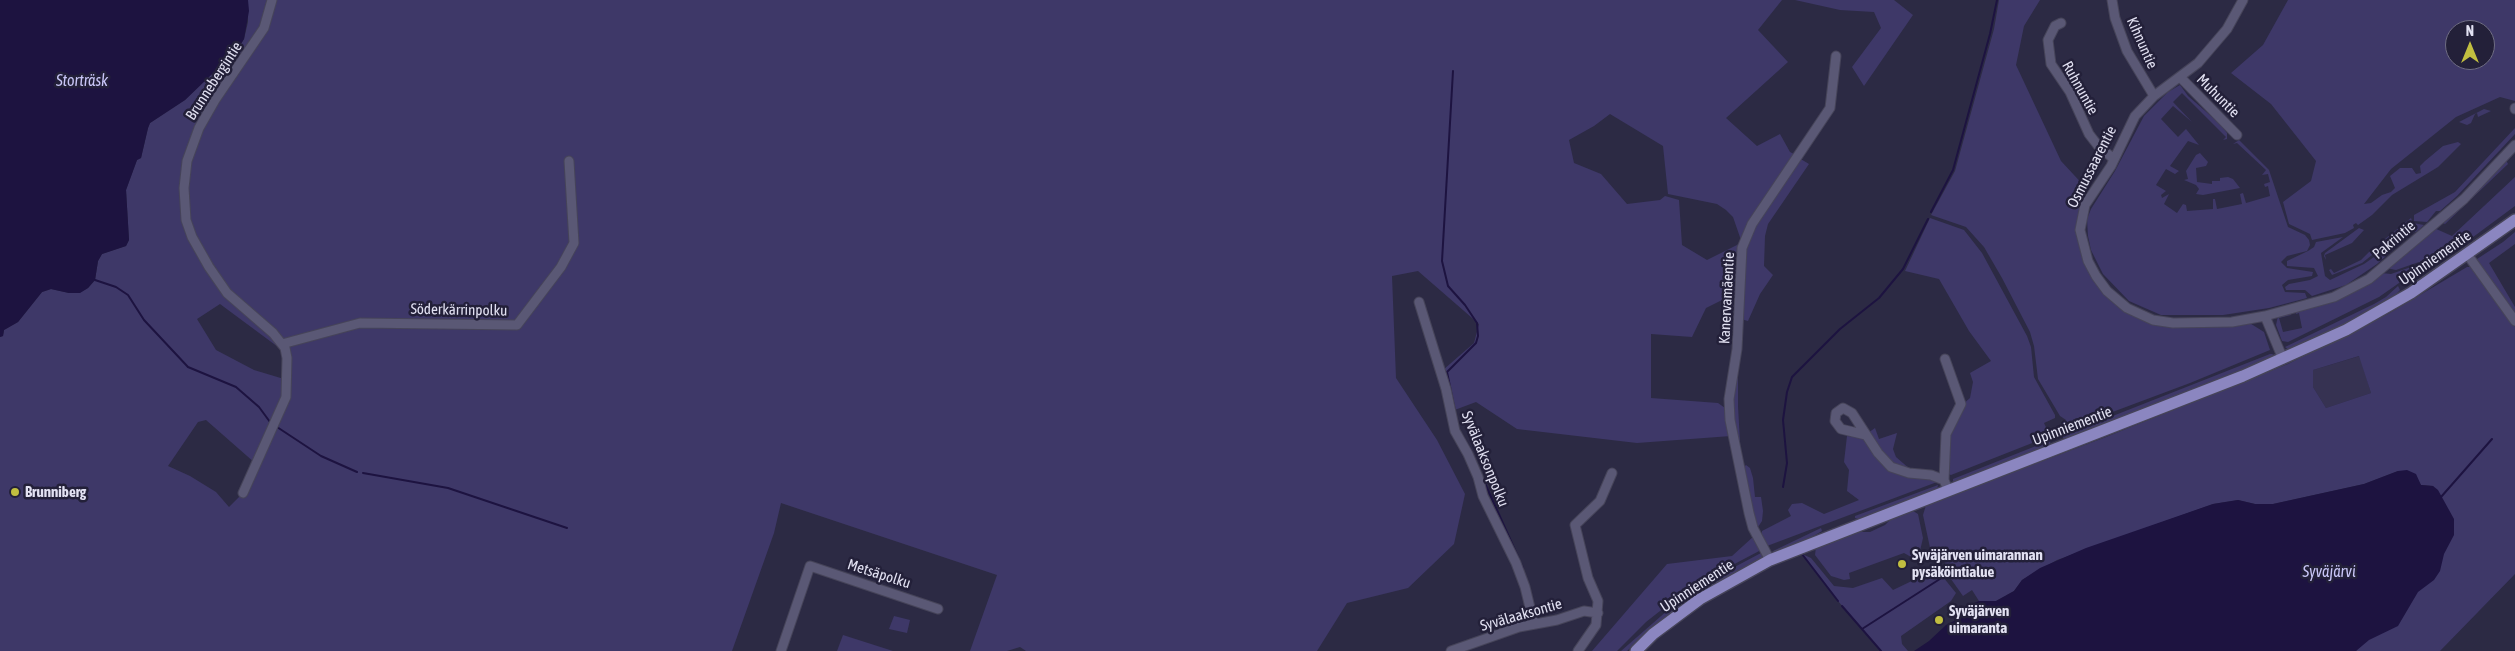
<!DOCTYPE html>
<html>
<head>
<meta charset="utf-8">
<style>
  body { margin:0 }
  #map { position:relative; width:2515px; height:651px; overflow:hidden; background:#2c2a44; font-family:"Asap Condensed",sans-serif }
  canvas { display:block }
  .north { position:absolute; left:2445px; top:20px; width:50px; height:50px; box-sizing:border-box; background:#232039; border:1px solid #6f6d83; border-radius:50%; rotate:0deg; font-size:14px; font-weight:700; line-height:20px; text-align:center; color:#e2e1f2 }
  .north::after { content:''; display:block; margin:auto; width:18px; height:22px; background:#c1be40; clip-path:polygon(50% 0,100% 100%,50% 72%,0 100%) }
</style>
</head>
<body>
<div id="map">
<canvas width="2515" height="651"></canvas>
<div class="north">N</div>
</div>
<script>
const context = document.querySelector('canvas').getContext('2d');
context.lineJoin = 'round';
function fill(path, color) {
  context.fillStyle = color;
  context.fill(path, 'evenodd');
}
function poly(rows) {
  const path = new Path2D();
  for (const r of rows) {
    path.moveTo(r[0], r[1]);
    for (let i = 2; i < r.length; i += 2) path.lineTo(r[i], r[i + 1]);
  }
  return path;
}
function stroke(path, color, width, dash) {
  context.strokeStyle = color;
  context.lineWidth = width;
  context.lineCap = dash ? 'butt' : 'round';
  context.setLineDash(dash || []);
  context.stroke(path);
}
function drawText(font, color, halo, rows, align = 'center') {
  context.font = font + ' "Asap Condensed",sans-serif';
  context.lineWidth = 5;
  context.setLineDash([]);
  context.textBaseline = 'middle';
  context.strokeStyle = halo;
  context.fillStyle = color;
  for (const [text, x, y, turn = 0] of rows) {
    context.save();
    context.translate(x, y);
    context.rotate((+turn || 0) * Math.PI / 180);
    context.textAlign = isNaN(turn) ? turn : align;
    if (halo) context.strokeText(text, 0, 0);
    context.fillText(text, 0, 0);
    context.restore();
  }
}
fill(poly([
  [2360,356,2371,393,2326,408,2313,387,2313,370]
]), '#363252');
fill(poly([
  [248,0,1782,0,1758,30,1788,62,1726,118,1757,146,1780,134,1790,152,1796,155,1742,243,1733,217,1726,210,1717,204,1668,194,1663,146,1610,114,1594,126,1569,140,1574,163,1601,174,1627,204,1660,200,1665,196,1679,200,1682,245,1707,260,1739,244,1740,291,1706,308,1692,337,1651,334,1651,398,1718,403,1725,408,1731,436,1637,443,1517,429,1476,402,1452,411,1443,370,1474,343,1479,324,1418,271,1392,276,1396,378,1437,440,1465,494,1454,544,1408,588,1347,603,1317,651,1026,651,1020,647,1007,651,970,651,997,575,781,503,774,533,732,651,0,651,0,337,3,336,4,330,18,322,42,292,51,289,69,293,79,293,88,288,95,280,98,261,102,254,126,246,129,240,126,190,137,160,141,158,148,128,150,123,185,100,237,50,244,39,248,22],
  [220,304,278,347,285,349,284,379,254,370,216,350,197,319],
  [206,420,255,463,243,493,229,507,216,492,190,476,168,466,198,422],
  [1795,0,1894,0,1913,15,1864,86,1852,67,1881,28,1874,12,1840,10],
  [1999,0,2040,0,2024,26,2016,65,2061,161,2087,189,2078,215,2077,238,2083,258,2093,279,2108,298,2126,311,2144,320,2248,322,2264,332,2270,350,2190,383,2059,432,2059,426,2066,420,2060,416,2038,379,2034,346,2030,332,2002,278,1984,247,1966,227,1931,215,1955,171,1994,29],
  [2288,0,2515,0,2515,101,2500,97,2456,117,2391,169,2364,204,2371,203,2382,195,2391,192,2395,188,2390,176,2400,168,2412,168,2416,174,2421,173,2420,166,2425,161,2443,146,2458,142,2461,144,2438,167,2392,195,2372,215,2358,225,2356,223,2353,225,2354,228,2345,233,2312,240,2310,234,2289,224,2283,202,2311,181,2316,161,2271,104,2231,73,2263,45],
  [2455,30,2485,30,2485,60,2455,60],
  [2180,85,2188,96,2219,123,2227,133,2227,139,2223,140,2226,137,2182,93,2173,102,2192,122,2173,106,2161,119,2178,137,2186,129,2199,145,2188,141,2170,166,2179,171,2175,174,2166,169,2156,185,2166,191,2161,195,2162,198,2169,194,2164,204,2177,213,2183,204,2186,205,2187,211,2213,209,2213,199,2215,199,2217,209,2242,204,2240,194,2243,193,2246,203,2270,196,2268,186,2265,187,2264,184,2270,182,2268,174,2262,175,2266,170,2237,143,2233,144,2239,140,2269,170,2288,227,2305,235,2309,240,2310,245,2307,251,2287,256,2281,262,2287,268,2313,272,2312,276,2288,280,2282,285,2285,292,2305,293,2307,298,2269,308,2223,315,2161,315,2129,301,2103,274,2091,250,2088,236,2087,219,2091,209,2115,171,2144,116,2168,92],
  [2484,109,2491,111,2478,117,2477,113,2475,114,2471,123,2467,125,2459,122],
  [2515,128,2515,134,2457,196,2440,211,2436,211,2427,222,2414,221,2414,215,2455,192],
  [2200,153,2208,162,2206,166,2196,168,2197,182,2212,184,2212,181,2220,181,2220,178,2228,177,2233,179,2240,188,2203,195,2196,194,2199,189,2196,185,2184,180,2188,179,2186,171,2196,155],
  [1799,158,1809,164,1768,224,1765,236,1764,266,1773,275,1760,294,1748,321,1741,319,1744,250,1747,239],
  [2506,160,2508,164,2445,224,2443,223,2442,220],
  [2515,177,2515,206,2465,243,2430,266,2419,262,2396,270,2386,268,2434,228,2452,236],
  [1930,218,1964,230,1982,253,2027,336,2031,347,2034,377,2055,415,2055,418,2044,423,2050,436,1951,475,1948,474,1946,439,1962,405,1970,398,1973,382,1970,373,1991,361,1969,331,1939,279,1905,271],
  [2411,218,2413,223,2424,225,2416,232,2404,233,2387,244,2385,239],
  [2359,228,2364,230,2352,243,2325,255,2326,260,2324,256,2325,253],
  [2515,232,2515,244,2489,263,2515,307,2515,318,2476,262,2477,259,2503,242],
  [2343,237,2321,253,2325,276,2330,280,2364,264,2401,238,2406,238,2377,264,2346,285,2312,296,2305,290,2286,290,2285,287,2289,284,2310,280,2318,276,2314,268,2287,266,2287,261,2308,251,2314,247,2316,242],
  [2373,248,2377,251,2362,263,2332,275,2329,270,2331,269,2334,273,2361,260],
  [2422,266,2424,270,2409,276,2379,297,2288,342,2282,341,2276,325,2278,316,2290,312,2291,315,2279,318,2283,332,2302,328,2299,313,2296,314,2296,312,2381,273,2391,274,2411,267],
  [2467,267,2472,267,2498,300,2515,327,2515,574,2440,651,2356,651,2446,506,2433,486,2421,485,2418,481,2398,471,2364,484,2273,504,2255,504,2238,500,2213,504,2057,560,2022,580,2014,591,1996,601,1979,601,1972,590,1963,596,1946,572,1947,567,1939,552,1937,556,1932,557,1923,515,1926,505,2106,437,2288,364,2388,314],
  [2359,356,2371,393,2326,408,2313,387,2313,370],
  [2398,286,2400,290,2390,301,2336,329,2289,350,2285,347,2374,304,2386,297],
  [1738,354,1738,406,1740,442,1735,437,1731,419],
  [2270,354,2273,354,2272,357,2266,360,2069,438,2064,439,2062,436],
  [1875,428,1879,439,1897,433,1893,449,1896,457,1911,470,1893,466,1885,459,1868,433],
  [1847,436,1863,437,1888,468,1937,482,1767,546,1762,539,1762,531,1791,516,1788,510,1792,504,1802,503,1824,514,1859,500,1847,491,1849,470,1844,462],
  [2051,440,2049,446,1958,481,1953,481,1953,479],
  [1746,465,1750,468,1753,478,1755,497,1761,497,1763,511,1762,521,1758,527,1756,524,1746,479,1744,467],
  [1938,485,1937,489,1858,519,1855,518,1855,516],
  [1913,511,1918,514,1923,538,1919,555,1913,558,1904,553,1849,573,1850,579,1844,580,1831,576,1815,555,1816,547,1854,532,1870,532,1885,525,1891,519],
  [1821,528,1822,531,1810,538,1779,551,1773,551],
  [1754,536,1761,550,1706,579,1674,600,1646,622,1617,651,1592,651,1667,564,1732,556],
  [1761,553,1763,555,1762,558,1702,591,1655,625,1627,651,1621,651,1676,603,1727,571],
  [1802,554,1811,558,1834,586,1853,588,1882,578,1893,590,1918,578,1922,573,1931,571,1943,577,1956,593,1951,601,1901,636,1902,644,1908,651,1881,651,1838,601],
  [894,616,910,620,907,633,889,629],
  [843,635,893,651,837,651]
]), '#3e3868');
fill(poly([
  [0,0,248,0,249,11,244,39,237,50,185,100,150,123,148,128,141,158,137,160,126,190,129,240,126,246,102,254,98,261,95,280,88,288,80,293,69,293,51,289,42,292,18,322,4,330,3,336,0,337],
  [2407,470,2416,474,2421,485,2433,486,2438,490,2454,519,2454,535,2444,554,2440,571,2434,580,2418,592,2398,626,2369,640,2356,651,1914,651,1929,641,1946,625,1958,619,1972,604,1979,601,1996,601,2014,591,2022,580,2040,568,2086,548,2213,504,2238,500,2255,504,2273,504,2364,484,2398,471]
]), '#1d1340');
stroke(poly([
  [1453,71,1442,261,1448,286,1465,305,1477,323,1478,336,1476,343,1447,372,1455,411],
  [1931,212,1953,170,1990,34,1997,0],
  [95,280,116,287,128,295,144,320,188,367,236,387,259,407,270,422],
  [277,427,321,456,357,472],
  [1461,433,1472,452],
  [363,473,448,488,567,528],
  [1484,481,1523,568],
  [1783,487,1787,463,1783,420,1787,392,1792,377,1840,329,1879,298,1903,269,1928,219],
  [2441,497,2492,439],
  [1802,554,1838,601],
  [1842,606,1881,651],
  [1862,629,1943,577]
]), '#1d1340', 2);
const minor = poly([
  [2112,0,2115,18,2127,51,2154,96],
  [2243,0,2227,29,2198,63,2154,96,2135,116,2111,166,2085,205,2080,230,2088,261,2096,276,2107,291,2127,308,2153,320,2173,323,2232,322,2265,316,2283,359],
  [2061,23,2055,26,2048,40,2051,64,2070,92,2089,134,2099,147,2114,159],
  [2180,77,2237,135],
  [2515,108,2515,109],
  [2467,254,2515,321],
  [1419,302,1446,389,1455,431,1468,454,1478,477,1483,496,1516,563,1525,587,1534,624],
  [2265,316,2334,297,2369,279,2464,199,2515,145],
  [282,344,360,323,517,325,561,267,574,243,569,161],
  [1945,359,1961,404,1946,434,1944,480,1946,485],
  [1866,435,1841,429,1835,421,1836,413,1843,408,1852,413,1878,453,1891,467,1909,473,1931,475,1944,480],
  [243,493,286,397,287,358,285,348,273,333,227,293,209,267,192,237,186,220,184,188,187,161,199,128,215,100,264,28,272,0],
  [1770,560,1753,528,1749,513,1730,420,1729,399,1737,349,1742,248,1752,224,1830,108,1836,56],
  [781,651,810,566,938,609],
  [1451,651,1519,627,1557,620,1584,611,1598,613],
  [1578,651,1596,625,1598,601,1588,578,1575,525,1600,501,1612,473]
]);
const major = poly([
  [1636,651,1653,634,1700,599,1770,560,2243,376,2346,330,2411,293,2515,220]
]);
stroke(minor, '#464459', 11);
stroke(major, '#464459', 14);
stroke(minor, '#5a5875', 9);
stroke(major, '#8b86c0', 11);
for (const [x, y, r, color] of [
  [15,492,5,"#c1be40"],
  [1902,564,5,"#c1be40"],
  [1939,620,5,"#c1be40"]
]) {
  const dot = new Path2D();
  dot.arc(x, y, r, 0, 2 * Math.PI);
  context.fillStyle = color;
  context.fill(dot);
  stroke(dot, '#232039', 2);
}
drawText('15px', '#e2e1f2', '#232039', [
  ["Kihnuntie",2142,43,66],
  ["Brunnebergintie",214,81,-57],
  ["Ruhnuntie",2080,88,61],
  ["Muhuntie",2218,96,45],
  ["Osmussaarentie",2092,167,-63],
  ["Pakrintie",2394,240,-40],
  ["Upinniementie",2435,258,-35],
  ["Kanervamäentie",1727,298,-87],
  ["Söderkärrinpolku",459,310,1],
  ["Upinniementie",2072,426,-21],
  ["Syvälaaksonpolku",1485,459,68],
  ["Metsäpolku",879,574,18],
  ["Upinniementie",1697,586,-33],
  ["Syvälaaksontie",1521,615,-16]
]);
drawText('bold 15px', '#e2e1f2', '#232039', [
  ["Brunniberg",25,492],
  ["Syväjärven uimarannan",1912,555],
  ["pysäköintialue",1912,572],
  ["Syväjärven",1949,611],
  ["uimaranta",1949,628]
], 'left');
drawText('italic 16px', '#c9c6f7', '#232039', [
  ["Storträsk",82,81],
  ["Syväjärvi",2329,572]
]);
</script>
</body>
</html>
